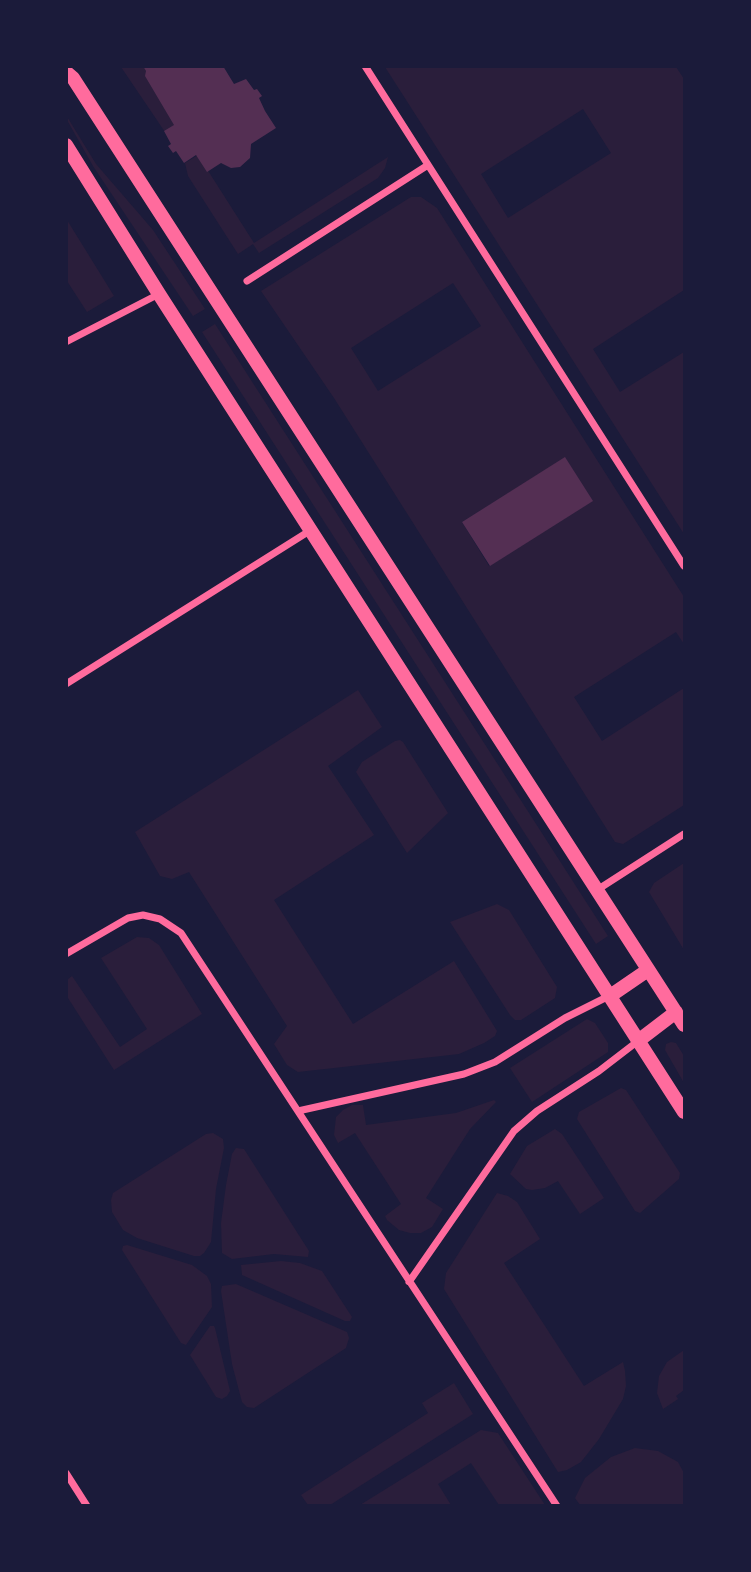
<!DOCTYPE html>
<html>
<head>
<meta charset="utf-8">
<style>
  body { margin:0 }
  #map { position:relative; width:751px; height:1572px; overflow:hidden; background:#1b1b3a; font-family:"Nunito Sans",sans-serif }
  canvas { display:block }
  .frame { position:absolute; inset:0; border:68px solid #1b1b3a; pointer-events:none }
</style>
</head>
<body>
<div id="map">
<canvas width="751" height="1572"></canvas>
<div class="frame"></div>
</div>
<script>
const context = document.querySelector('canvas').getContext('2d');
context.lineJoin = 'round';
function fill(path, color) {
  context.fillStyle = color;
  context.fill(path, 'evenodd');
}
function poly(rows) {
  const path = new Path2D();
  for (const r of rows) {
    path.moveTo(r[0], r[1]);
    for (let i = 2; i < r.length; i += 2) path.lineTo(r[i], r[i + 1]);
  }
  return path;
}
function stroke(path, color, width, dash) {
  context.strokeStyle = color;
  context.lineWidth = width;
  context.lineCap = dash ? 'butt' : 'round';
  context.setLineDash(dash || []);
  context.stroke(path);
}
fill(poly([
  [121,67,144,67,175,125,165,132],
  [385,67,676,67,684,79,684,290,593,349,620,392,684,352,684,534],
  [583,109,611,153,508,218,481,174],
  [66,115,96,164,153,230,205,309,193,316,93,166,67,120],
  [198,155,254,243,388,157,385,168,378,178,259,253,253,244,238,254,188,176,185,163],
  [411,197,421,197,437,208,684,597,684,644,676,632,574,697,602,741,684,688,684,805,623,844,615,842,334,398,261,291],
  [453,283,481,326,378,391,351,348],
  [565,458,592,501,489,566,462,522],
  [67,220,114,296,87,312,67,281],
  [215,324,608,936,596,944,202,332],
  [358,690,382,727,328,766,374,835,274,900,353,1024,454,961,497,1031,495,1036,484,1043,459,1054,298,1072,287,1065,274,1044,287,1026,189,872,172,879,160,876,135,832],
  [400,740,403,742,448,813,407,853,356,772,362,762,395,741],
  [684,863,684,950,649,892,654,883],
  [497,904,509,910,557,987,555,998,521,1020,515,1020,510,1015,450,922],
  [137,937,149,938,159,945,202,1014,114,1070,68,998,67,980,72,976,120,1047,147,1029,101,958],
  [587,1019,595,1023,608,1043,608,1052,532,1102,510,1068],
  [671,1042,676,1043,684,1056,684,1083,665,1050,666,1044],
  [621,1088,626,1090,680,1173,679,1179,640,1213,635,1211,577,1119,579,1112],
  [494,1100,496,1102,470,1129,426,1198,443,1209,432,1227,421,1233,410,1233,399,1230,387,1220,385,1216,401,1204,355,1133,338,1143,334,1135,336,1117,343,1110,352,1105,363,1105,366,1125,456,1113],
  [555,1129,562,1134,604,1198,580,1214,558,1181,545,1188,532,1190,526,1189,510,1174,527,1146],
  [213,1133,223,1139,224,1148,216,1189,211,1242,204,1253,200,1256,194,1256,137,1238,123,1230,112,1212,111,1200,113,1193,206,1134],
  [236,1148,244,1149,309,1251,308,1257,274,1254,232,1259,222,1253,221,1223,226,1185,232,1154],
  [497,1193,508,1196,517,1202,540,1239,504,1263,584,1386,623,1362,625,1371,626,1386,623,1399,599,1439,581,1462,567,1470,558,1472,444,1289,446,1273],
  [127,1245,192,1265,207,1276,211,1284,212,1307,186,1345,181,1343,122,1250,123,1246],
  [281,1261,300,1263,322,1271,352,1317,350,1321,345,1321,242,1275,241,1265],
  [236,1284,347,1332,349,1338,346,1348,254,1408,247,1407,242,1402,232,1364,221,1291,222,1286],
  [210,1326,214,1326,215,1328,230,1391,227,1396,222,1399,216,1397,190,1355],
  [684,1350,684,1390,676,1396,678,1399,663,1409,657,1393,659,1376,667,1362],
  [454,1383,473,1414,330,1505,308,1505,301,1495,428,1413,422,1403],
  [481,1430,498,1433,545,1505,499,1505,471,1463,438,1484,451,1505,360,1505],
  [635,1448,658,1451,678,1462,684,1473,684,1505,580,1505,575,1498,585,1478,611,1457]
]), '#2a1e3b');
fill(poly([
  [143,66,223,66,234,84,246,79,254,90,257,89,262,96,259,98,265,111,276,128,251,144,250,158,240,167,231,168,221,163,207,172,196,155,184,163,176,151,173,153,168,146,171,144,164,131,174,125,145,76,146,71],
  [565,457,593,501,490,566,462,522]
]), '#542f53');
stroke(poly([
  [365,66,684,566],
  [247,281,428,165],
  [66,342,159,294],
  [66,684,311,530],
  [597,890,684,834],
  [66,954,128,918,143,915,160,919,181,933,557,1506],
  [298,1111,464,1074,495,1062,565,1018,609,996],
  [409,1282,514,1131,537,1111,599,1071,638,1041],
  [66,1473,87,1506]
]), '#ff6b9d', 7);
stroke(poly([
  [66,72,73,78,684,1025],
  [66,145,159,294,684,1112],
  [610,996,648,970],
  [638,1041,676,1012]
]), '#ff6b9d', 14);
</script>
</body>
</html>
